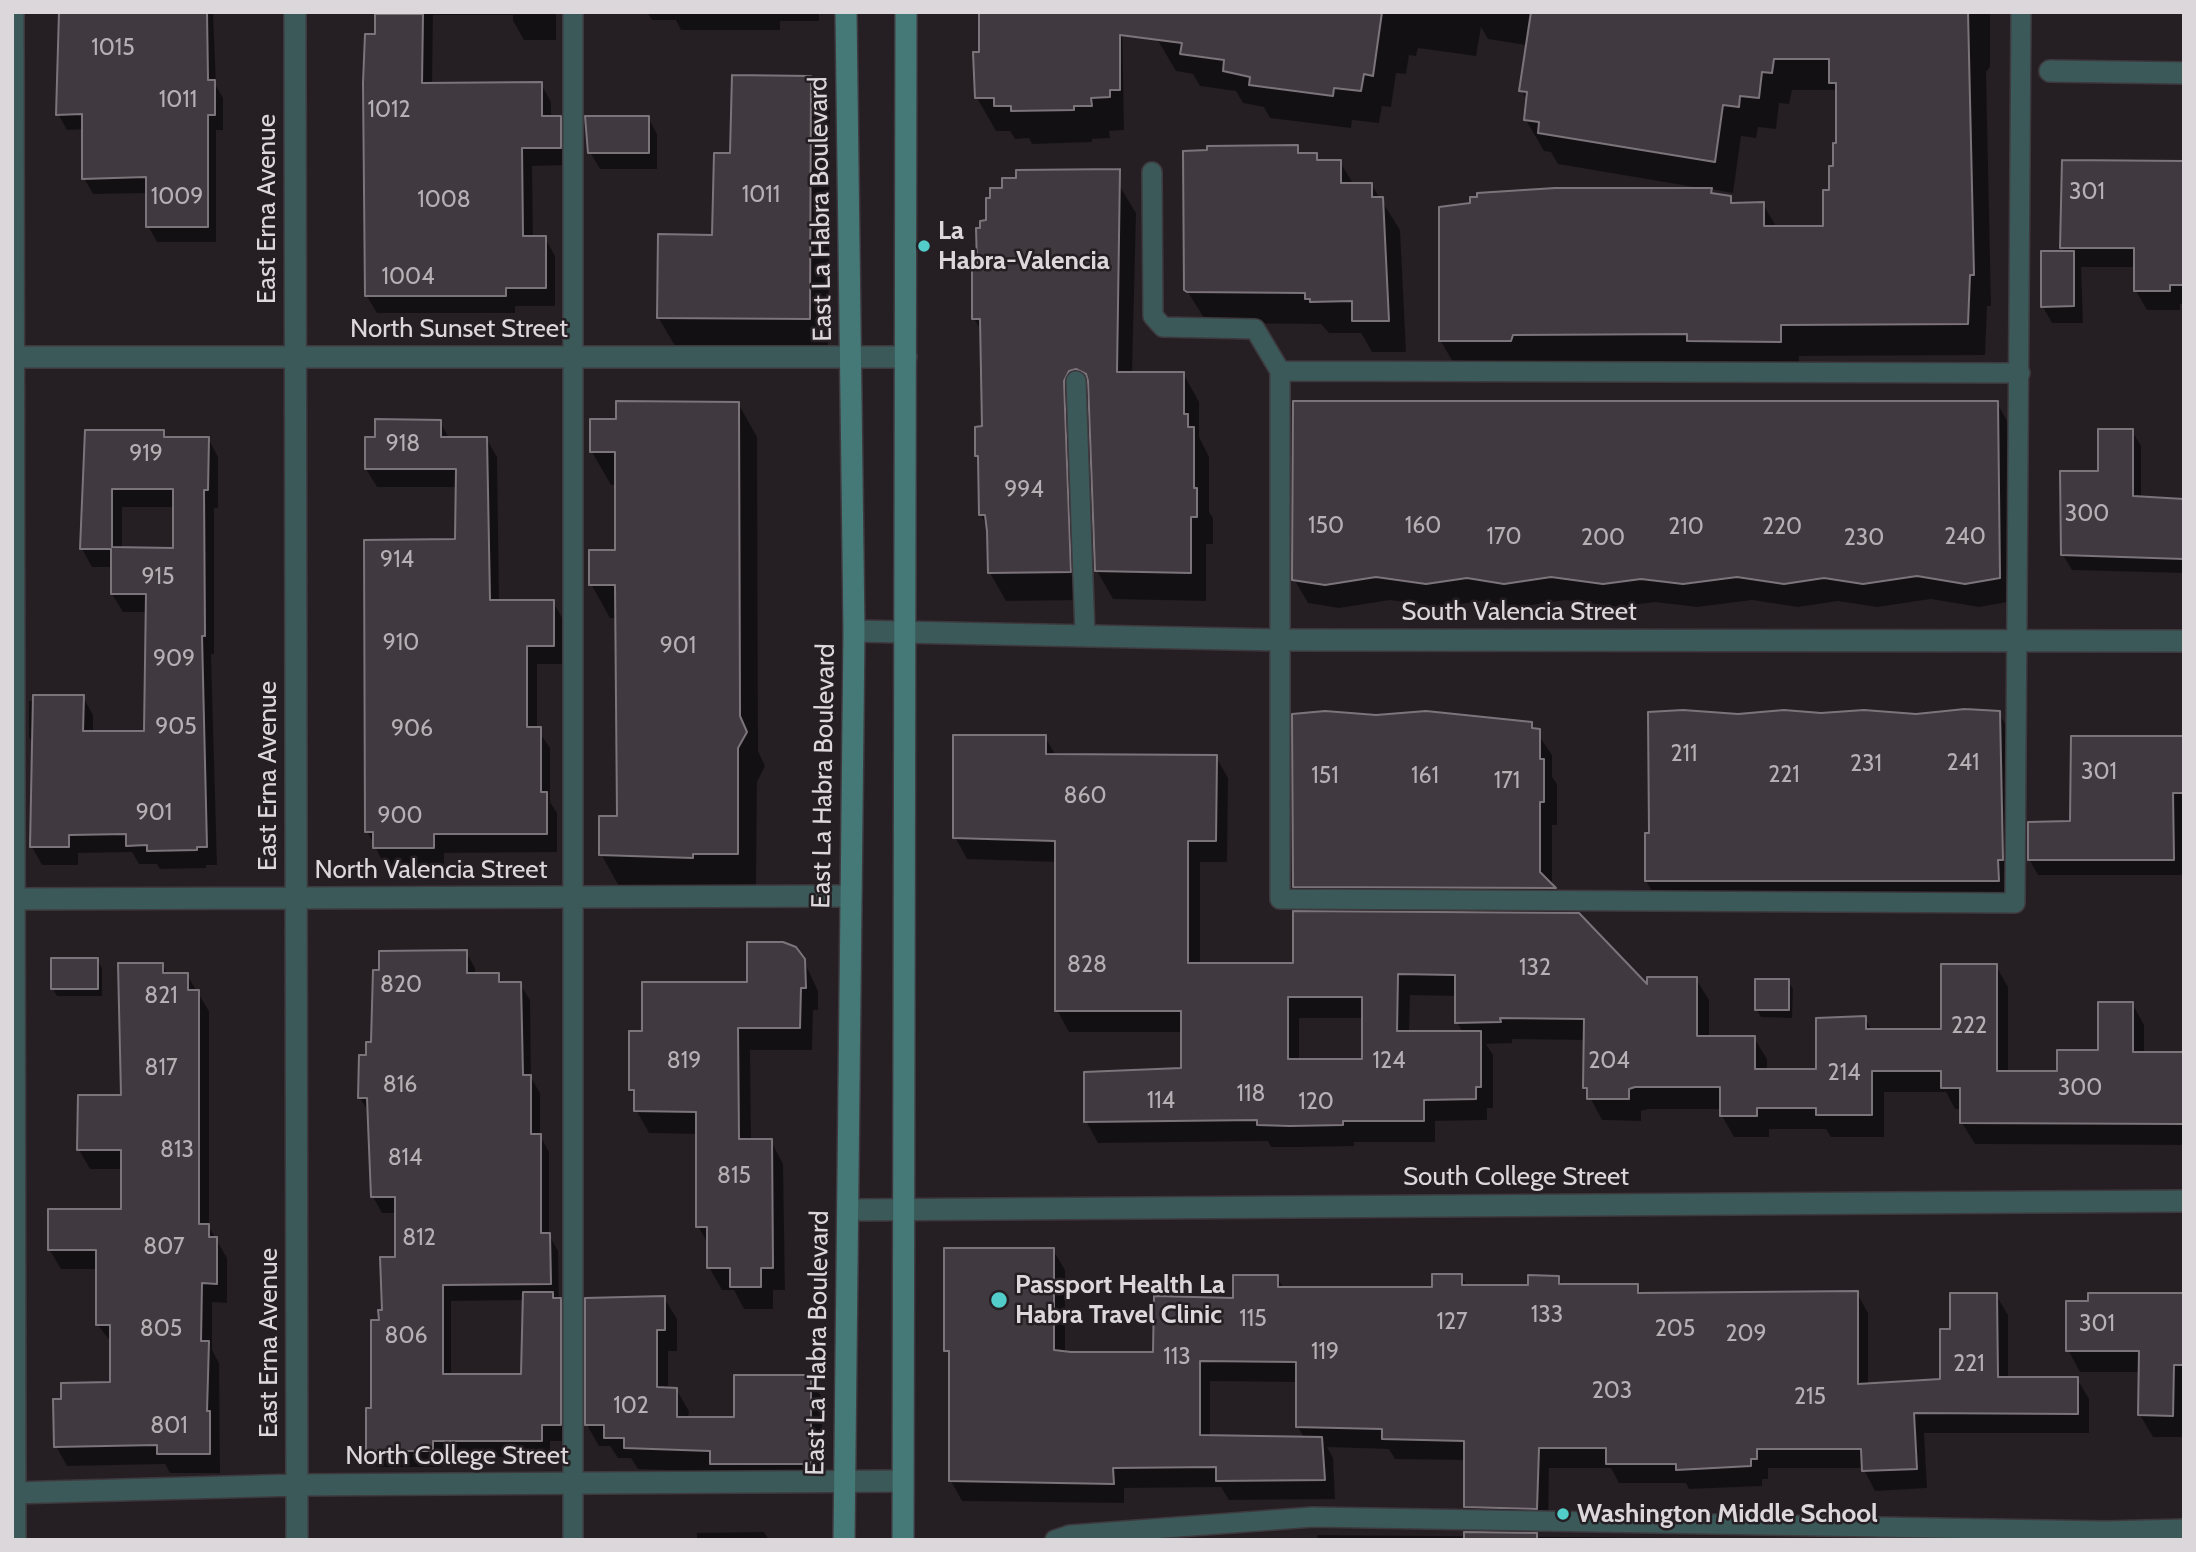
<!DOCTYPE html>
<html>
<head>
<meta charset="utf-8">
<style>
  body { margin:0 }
  #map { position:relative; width:2196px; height:1552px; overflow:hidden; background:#251f24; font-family:Cabin,sans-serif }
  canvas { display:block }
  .frame { position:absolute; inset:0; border:14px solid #dbd7db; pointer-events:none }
</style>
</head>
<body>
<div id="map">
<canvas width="2196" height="1552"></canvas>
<div class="frame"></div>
</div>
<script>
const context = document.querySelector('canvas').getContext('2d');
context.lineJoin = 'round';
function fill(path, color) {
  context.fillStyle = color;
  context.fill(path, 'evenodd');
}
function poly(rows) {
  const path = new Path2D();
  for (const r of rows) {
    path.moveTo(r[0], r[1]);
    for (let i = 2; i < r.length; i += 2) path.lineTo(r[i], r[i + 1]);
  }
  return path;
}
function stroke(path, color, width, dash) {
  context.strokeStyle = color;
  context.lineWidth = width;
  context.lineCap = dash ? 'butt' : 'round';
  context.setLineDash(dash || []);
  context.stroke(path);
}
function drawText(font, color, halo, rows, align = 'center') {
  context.font = font + ' Cabin,sans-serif';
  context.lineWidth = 5;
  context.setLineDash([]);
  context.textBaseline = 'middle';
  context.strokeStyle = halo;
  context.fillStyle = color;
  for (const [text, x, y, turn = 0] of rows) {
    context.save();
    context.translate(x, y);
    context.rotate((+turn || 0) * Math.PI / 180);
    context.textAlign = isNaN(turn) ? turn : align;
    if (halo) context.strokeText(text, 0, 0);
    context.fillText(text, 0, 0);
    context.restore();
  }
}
fill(poly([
  [60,12,213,12,216,86,223,98,223,130,216,130,216,242,157,242,148,226,148,193,93,194,84,178,84,129,67,130,58,114],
  [377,12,556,12,556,40,524,40,513,21,513,15,433,15,432,85,541,84,551,102,551,117,560,117,570,136,570,165,532,166,533,238,545,238,555,256,555,306,515,306,515,313,377,313,366,295],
  [647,12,819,12,819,21,780,21,780,30,681,30,676,20,652,20],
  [1122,12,1124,130,1109,131,1110,138,1092,139,1092,142,1032,144,1029,138,1015,139,1010,131,996,131,977,98],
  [1161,12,1990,12,1990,67,1986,72,1991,306,1987,306,1985,355,1799,356,1799,373,1459,372,1440,340,1700,188,1558,164,1551,152,1544,151,1526,120,1528,102,1521,90,1526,45,1488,39,1481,27,1476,56,1418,48,1416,56,1409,55,1406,74,1396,73,1391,107,1382,106,1379,123,1352,120,1351,128,1270,118,1264,107,1243,103,1236,91,1200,86,1193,74,1176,71,1157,39],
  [1792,90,1836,90,1838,94,1838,144,1824,228,1777,228,1763,204,1733,204,1730,198,1714,195,1710,189,1733,193,1741,136,1756,138,1758,127,1776,129,1779,103,1789,104],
  [810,77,830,110,828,352,678,351,658,317,714,236,731,155],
  [587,117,648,117,657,134,657,169,600,169,587,147],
  [1297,146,1301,155,1316,155,1320,162,1340,162,1354,185,1371,184,1400,230,1406,352,1372,352,1361,333,1329,333,1321,324,1207,323,1186,289,1185,153],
  [2184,163,2184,304,2180,304,2180,310,2147,310,2136,291,2136,267,2081,267,2083,323,2052,323,2043,307,2065,253,2062,248],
  [1119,185,1136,213,1132,373,1183,373,1199,402,1199,437,1209,457,1209,512,1213,518,1213,544,1206,544,1206,601,1113,599,1097,571,1091,398,1086,398,1086,600,1006,601,990,573,989,529,980,514,980,461,977,455,984,428,982,332,974,319,979,266],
  [738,403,757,437,758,751,765,766,757,782,756,887,620,888,601,854,619,818,617,618,610,618,591,584,617,552,617,485,611,485,592,452,618,421],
  [1997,403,2010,426,2013,601,1979,607,1931,599,1877,607,1838,601,1798,607,1752,600,1697,607,1655,602,1618,607,1566,600,1518,607,1481,601,1440,607,1390,600,1339,608,1308,603,1294,579],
  [440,422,449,438,486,438,497,457,499,602,553,602,564,621,564,664,537,664,537,729,550,748,550,802,557,813,557,852,444,853,444,866,385,866,367,831,457,541,458,487,377,487,366,469,376,439],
  [2132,431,2141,446,2141,498,2184,501,2184,573,2072,570,2063,555,2100,473],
  [87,432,163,432,166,438,208,438,218,457,218,508,214,508,214,654,211,654,217,865,206,865,206,868,160,869,157,864,139,864,132,852,78,853,78,865,42,865,32,847,35,748,29,737,29,701,83,697,93,715,93,732,145,732,147,612,123,612,112,594,112,567,92,567,82,549],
  [122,507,175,507,175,550,122,549],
  [1999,713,2012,736,2011,904,1660,904,1646,881,1651,835,1738,715],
  [1531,724,1552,755,1552,777,1557,784,1557,825,1552,825,1552,887,1569,915,1649,988,1696,979,1709,1000,1709,1038,1754,1038,1767,1059,1767,1071,1818,1071,1865,1018,1872,1031,1943,1031,1996,966,2008,987,2008,1073,2058,1073,2100,1052,2132,1003,2144,1025,2144,1053,2184,1053,2184,1145,1975,1144,1962,1123,1962,1109,1955,1109,1946,1092,1884,1092,1884,1137,1831,1137,1826,1129,1769,1129,1769,1137,1734,1137,1722,1116,1722,1109,1648,1109,1641,1111,1641,1121,1602,1120,1585,1088,1585,1040,1512,1039,1512,1043,1486,1044,1493,1055,1493,1108,1487,1108,1487,1120,1435,1121,1435,1142,1354,1142,1354,1146,1303,1147,1271,1147,1268,1141,1098,1143,1086,1121,1183,1070,1183,1032,1069,1032,1057,1010,1057,862,967,859,955,837,1045,737,1056,756,1216,757,1228,778,1227,862,1200,862,1200,964,1294,964,1310,913,1295,886],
  [1410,995,1457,996,1457,1022,1463,1033,1409,1033],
  [1299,1018,1364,1018,1364,1061,1299,1061],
  [2184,736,2182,875,2038,875,2029,859],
  [466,952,475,968,475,975,498,975,503,984,520,984,530,1000,531,1078,540,1093,540,1136,549,1152,549,1235,558,1251,559,1300,569,1316,569,1441,550,1441,550,1457,441,1457,441,1467,377,1467,368,1451,381,1322,396,1259,396,1213,382,1213,373,1197,369,1113,360,1098,373,1043],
  [525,1300,523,1375,451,1375,451,1301],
  [800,953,818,991,818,1010,813,1010,812,1050,750,1050,751,1141,771,1141,783,1164,785,1290,773,1290,773,1309,744,1309,734,1290,722,1290,709,1267,709,1246,698,1226,698,1134,649,1133,636,1110,636,1098,631,1090,643,1033,748,984],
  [97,960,102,968,102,996,57,996,52,988],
  [162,964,168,975,187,975,209,1011,209,1227,227,1258,227,1303,212,1302,212,1350,219,1363,220,1473,170,1473,165,1464,67,1466,56,1446,63,1401,112,1384,112,1344,98,1325,98,1269,61,1269,49,1249,123,1211,123,1169,90,1169,79,1150,123,1096],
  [1788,981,1793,989,1792,1018,1761,1017,1756,1009],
  [1053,1250,1065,1270,1065,1352,1155,1353,1235,1299,1277,1277,1284,1289,1434,1289,1461,1276,1467,1286,1530,1286,1558,1277,1562,1285,1637,1285,1642,1295,1857,1293,1868,1313,1868,1385,1942,1381,1952,1331,1996,1295,2008,1315,2008,1379,2077,1379,2089,1399,2089,1433,1924,1433,1927,1488,1875,1491,1863,1468,1768,1468,1768,1479,1762,1479,1762,1486,1689,1489,1686,1483,1619,1483,1611,1468,1549,1468,1548,1528,1477,1527,1465,1507,1465,1460,1395,1459,1389,1449,1327,1447,1333,1458,1335,1499,1229,1500,1221,1487,1124,1488,1124,1503,962,1501,951,1481,951,1359,946,1350],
  [1210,1381,1298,1382,1298,1427,1304,1438,1210,1437],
  [2184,1294,2184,1437,2153,1437,2140,1415,2141,1372,2080,1372,2068,1350],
  [664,1298,677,1319,677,1351,668,1351,668,1389,676,1389,689,1411,688,1418,736,1418,810,1377,822,1398,822,1485,724,1485,716,1472,638,1469,631,1458,618,1458,610,1446,599,1446,587,1425],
  [764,1532,769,1540,697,1540,697,1533],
  [1318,1535,1684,1538,1686,1540,1317,1540],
  [215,1538,216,1540,42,1539]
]), '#0007');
const building = poly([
  [59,12,207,12,208,80,215,80,215,115,208,115,208,227,146,227,146,177,82,179,82,114,56,115,59,12],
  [979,12,1382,12,1373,76,1364,74,1361,91,1334,88,1333,96,1249,85,1250,77,1223,71,1224,60,1180,54,1182,43,1120,35,1120,90,1110,90,1110,97,1091,98,1092,106,1074,106,1074,110,1011,111,1011,106,994,106,994,98,975,98,973,52,979,52,979,12],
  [1531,12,1968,12,1974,275,1970,275,1968,324,1781,325,1781,342,1687,341,1687,334,1513,335,1511,341,1439,341,1439,207,1470,203,1470,197,1477,197,1477,193,1555,188,1712,188,1711,193,1731,196,1731,203,1764,202,1764,226,1823,226,1823,190,1829,190,1829,166,1833,166,1833,143,1836,143,1836,83,1829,83,1829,59,1774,59,1772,73,1762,72,1759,98,1740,96,1739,107,1723,105,1715,162,1538,133,1539,122,1524,120,1527,92,1519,91,1531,12],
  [375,14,423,14,422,83,542,82,542,116,561,116,561,148,522,148,523,236,546,236,546,288,506,288,506,296,365,296,363,83,365,34,375,34,375,14],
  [732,75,811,76,810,319,657,318,658,234,712,235,714,153,730,153,732,75],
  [585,116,649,116,649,153,588,153,585,116],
  [1298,145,1298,153,1317,153,1317,160,1341,160,1341,183,1372,183,1372,197,1383,197,1389,321,1352,321,1352,301,1310,302,1310,299,1305,299,1305,293,1187,292,1184,290,1183,151,1207,150,1207,146,1298,145],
  [2062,160,2184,161,2184,285,2170,285,2170,291,2134,291,2134,248,2060,248,2062,160],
  [1120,169,1117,372,1184,372,1184,414,1188,414,1188,427,1194,427,1194,488,1197,488,1197,517,1191,517,1191,573,1095,571,1088,381,1086,374,1076,369,1069,371,1064,381,1071,572,988,573,987,531,985,515,979,515,978,456,975,456,975,427,982,426,980,319,972,319,972,265,977,265,976,228,980,228,980,221,986,220,986,198,990,198,990,188,1002,188,1002,178,1016,178,1016,170,1120,169],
  [2041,251,2074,251,2074,306,2041,307,2041,251],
  [616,401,739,402,740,716,747,732,738,748,738,854,693,854,693,858,599,855,599,816,617,816,615,585,589,585,589,550,615,550,615,452,590,452,590,419,616,419,616,401],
  [1293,401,1998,401,2000,578,1965,584,1917,576,1863,584,1824,578,1784,584,1737,577,1683,584,1641,579,1603,584,1551,577,1504,584,1467,578,1426,584,1376,577,1325,585,1292,580,1293,401],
  [375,419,441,420,441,437,487,437,490,600,554,600,554,646,527,646,527,727,541,727,541,792,547,792,547,834,434,834,434,848,373,848,373,832,365,832,364,540,455,539,456,469,365,469,365,437,375,437,375,419],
  [2098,429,2133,429,2133,496,2184,499,2184,559,2061,555,2060,471,2098,471,2098,429],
  [85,430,164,430,164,437,209,437,208,490,204,490,205,636,202,636,207,847,197,847,197,850,147,851,147,845,126,846,126,834,69,835,69,847,30,847,33,695,84,695,83,731,144,731,146,594,111,594,111,549,80,549,85,430],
  [112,489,173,489,173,548,112,547,112,489],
  [1965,709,2000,711,2003,860,1998,860,1999,881,1645,881,1645,833,1649,833,1648,712,1683,710,1738,714,1784,710,1821,713,1864,710,1916,714,1965,709],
  [1325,711,1376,715,1426,711,1532,722,1532,728,1540,729,1540,759,1544,759,1544,802,1540,802,1540,872,1556,888,1293,887,1292,714,1325,711],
  [953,735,1046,735,1046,754,1217,755,1216,841,1188,841,1188,963,1293,963,1293,911,1579,913,1647,984,1647,977,1697,977,1697,1036,1755,1036,1755,1069,1816,1069,1816,1018,1866,1016,1866,1029,1941,1029,1941,964,1997,964,1997,1071,2057,1071,2057,1050,2098,1050,2098,1002,2133,1002,2133,1052,2184,1052,2184,1124,1960,1123,1960,1088,1941,1088,1941,1071,1872,1071,1872,1115,1816,1115,1816,1108,1757,1108,1757,1116,1720,1116,1720,1087,1635,1087,1629,1089,1629,1099,1587,1099,1587,1088,1583,1088,1584,1019,1500,1018,1501,1022,1455,1023,1455,975,1398,974,1397,1031,1481,1031,1481,1087,1476,1087,1476,1099,1424,1100,1424,1121,1343,1121,1343,1125,1290,1126,1257,1125,1257,1120,1084,1122,1084,1072,1181,1068,1181,1011,1055,1011,1055,841,953,838,953,735],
  [1288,997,1362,997,1362,1059,1288,1059,1288,997],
  [2071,736,2184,736,2184,793,2173,793,2174,860,2028,860,2028,822,2070,821,2071,736],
  [747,942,783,942,796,947,805,959,806,988,801,988,800,1028,738,1028,739,1139,772,1139,773,1268,761,1268,761,1287,730,1287,730,1268,707,1268,707,1227,696,1227,696,1112,634,1111,634,1090,629,1090,629,1031,642,1031,642,982,747,982,747,942],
  [467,950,467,973,499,973,499,982,521,982,523,1075,531,1075,531,1134,541,1134,541,1233,550,1233,551,1284,443,1285,443,1374,521,1374,523,1292,553,1292,553,1298,561,1298,561,1425,542,1425,542,1441,433,1441,433,1451,366,1451,366,1408,371,1408,371,1320,379,1320,378,1310,382,1310,380,1257,395,1257,395,1197,371,1197,367,1098,358,1098,359,1055,366,1055,366,1042,371,1042,373,970,379,970,379,951,467,950],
  [51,958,98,958,98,989,51,989,51,958],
  [118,963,163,963,163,973,188,973,188,990,199,990,199,1224,209,1224,209,1237,217,1237,217,1284,202,1283,201,1341,209,1341,207,1411,210,1411,210,1454,157,1454,157,1445,54,1447,53,1399,61,1399,61,1383,110,1382,110,1325,96,1325,96,1250,48,1250,48,1209,121,1209,121,1150,77,1150,78,1095,121,1095,118,963],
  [1755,979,1789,979,1789,1010,1755,1010,1755,979],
  [944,1248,1054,1248,1054,1350,1071,1352,1153,1352,1154,1296,1233,1298,1233,1275,1278,1275,1278,1287,1432,1287,1432,1274,1462,1274,1462,1285,1528,1285,1528,1275,1559,1276,1559,1284,1638,1284,1638,1293,1858,1291,1858,1384,1940,1379,1940,1329,1950,1329,1950,1293,1997,1293,1998,1377,2078,1377,2078,1414,1914,1413,1917,1469,1862,1471,1861,1449,1757,1449,1757,1459,1751,1459,1751,1466,1676,1470,1676,1464,1606,1464,1606,1448,1539,1448,1537,1509,1464,1507,1464,1441,1382,1439,1382,1429,1296,1427,1296,1362,1200,1361,1200,1435,1322,1437,1325,1480,1216,1481,1216,1467,1113,1468,1114,1484,949,1481,949,1351,944,1351,944,1248],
  [2088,1293,2184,1293,2184,1365,2174,1365,2173,1416,2138,1415,2139,1351,2066,1351,2066,1301,2088,1301,2088,1293],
  [665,1296,665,1330,657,1330,657,1387,677,1388,677,1417,734,1417,734,1375,811,1375,811,1464,710,1464,710,1451,624,1448,624,1438,604,1438,604,1425,585,1425,585,1298,665,1296],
  [1464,1532,1537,1533,1537,1540,1464,1540,1464,1532]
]);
fill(building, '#40393f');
stroke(building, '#7c747b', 2);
const lane = poly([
  [14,12,16,1540],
  [1152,172,1153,316,1163,327,1255,329,1280,371,1280,899,2015,903,2021,12],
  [1280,371,2020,373],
  [1076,381,1085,635],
  [573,1540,573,12],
  [1055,1540,1070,1535,1313,1517,2105,1531,2184,1529]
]);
const street = poly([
  [295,12,297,1540],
  [2050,71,2184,73],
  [12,357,906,357],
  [854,631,1278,640,2184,641],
  [12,899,850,896],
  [848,1210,2184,1201],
  [12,1493,297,1485,903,1481]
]);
const secondary = poly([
  [844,1540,854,631,846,12],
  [903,1540,906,12]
]);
stroke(lane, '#3e393e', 22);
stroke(street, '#3e393e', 24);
stroke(secondary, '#3e393e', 24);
stroke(lane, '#3a5958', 19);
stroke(street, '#3a5958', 21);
stroke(secondary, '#457977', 21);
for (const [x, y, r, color] of [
  [924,246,7,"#53cdc9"],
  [999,1300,9,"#53cdc9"],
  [1563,1514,7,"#53cdc9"]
]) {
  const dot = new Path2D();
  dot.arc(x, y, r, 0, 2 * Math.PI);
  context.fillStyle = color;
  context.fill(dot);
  stroke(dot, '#251f24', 2.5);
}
drawText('23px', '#b4b0b4', null, [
  ["1015",113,48],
  ["1011",178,100],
  ["1012",389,110],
  ["301",2087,192],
  ["1011",761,195],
  ["1009",177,197],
  ["1008",444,200],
  ["1004",408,277],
  ["918",403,444],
  ["919",146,454],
  ["994",1024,490],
  ["300",2087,514],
  ["150",1326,526],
  ["160",1423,526],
  ["210",1686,527],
  ["220",1782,527],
  ["170",1504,537],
  ["240",1965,537],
  ["200",1603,538],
  ["230",1864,538],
  ["914",397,560],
  ["915",158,577],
  ["910",401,643],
  ["901",678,646],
  ["909",174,659],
  ["905",176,727],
  ["906",412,729],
  ["211",1684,754],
  ["241",1963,763],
  ["231",1866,764],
  ["301",2099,772],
  ["221",1784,775],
  ["151",1325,776],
  ["161",1425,776],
  ["171",1507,781],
  ["860",1085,796],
  ["901",154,813],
  ["900",400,816],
  ["828",1087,965],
  ["132",1535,968],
  ["820",401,985],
  ["821",161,996],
  ["222",1969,1026],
  ["819",684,1061],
  ["124",1389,1061],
  ["204",1609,1061],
  ["817",161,1068],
  ["214",1844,1073],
  ["816",400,1085],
  ["300",2080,1088],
  ["118",1251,1094],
  ["114",1161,1101],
  ["120",1316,1102],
  ["813",177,1150],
  ["814",405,1158],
  ["815",734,1176],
  ["812",419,1238],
  ["807",164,1247],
  ["133",1547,1315],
  ["115",1253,1319],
  ["127",1452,1322],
  ["301",2097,1324],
  ["805",161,1329],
  ["205",1675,1329],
  ["209",1746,1334],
  ["806",406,1336],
  ["119",1325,1352],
  ["113",1177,1357],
  ["221",1969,1364],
  ["203",1612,1391],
  ["215",1810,1397],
  ["102",631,1406],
  ["801",169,1426]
]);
drawText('26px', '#dbd7db', '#251f24', [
  ["East Erna Avenue",267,209,-90],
  ["East La Habra Boulevard",821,209,-91],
  ["North Sunset Street",459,329],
  ["South Valencia Street",1519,612],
  ["East Erna Avenue",268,776,-90],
  ["East La Habra Boulevard",824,776,-89],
  ["North Valencia Street",431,870],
  ["South College Street",1516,1177],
  ["East Erna Avenue",269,1343,-90],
  ["East La Habra Boulevard",818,1343,-89],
  ["North College Street",457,1456]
]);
drawText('bold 26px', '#dbd7db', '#251f24', [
  ["La",938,231],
  ["Habra-Valencia",938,261],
  ["Passport Health La",1015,1285],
  ["Habra Travel Clinic",1015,1315],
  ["Washington Middle School",1577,1514]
], 'left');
</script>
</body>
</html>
